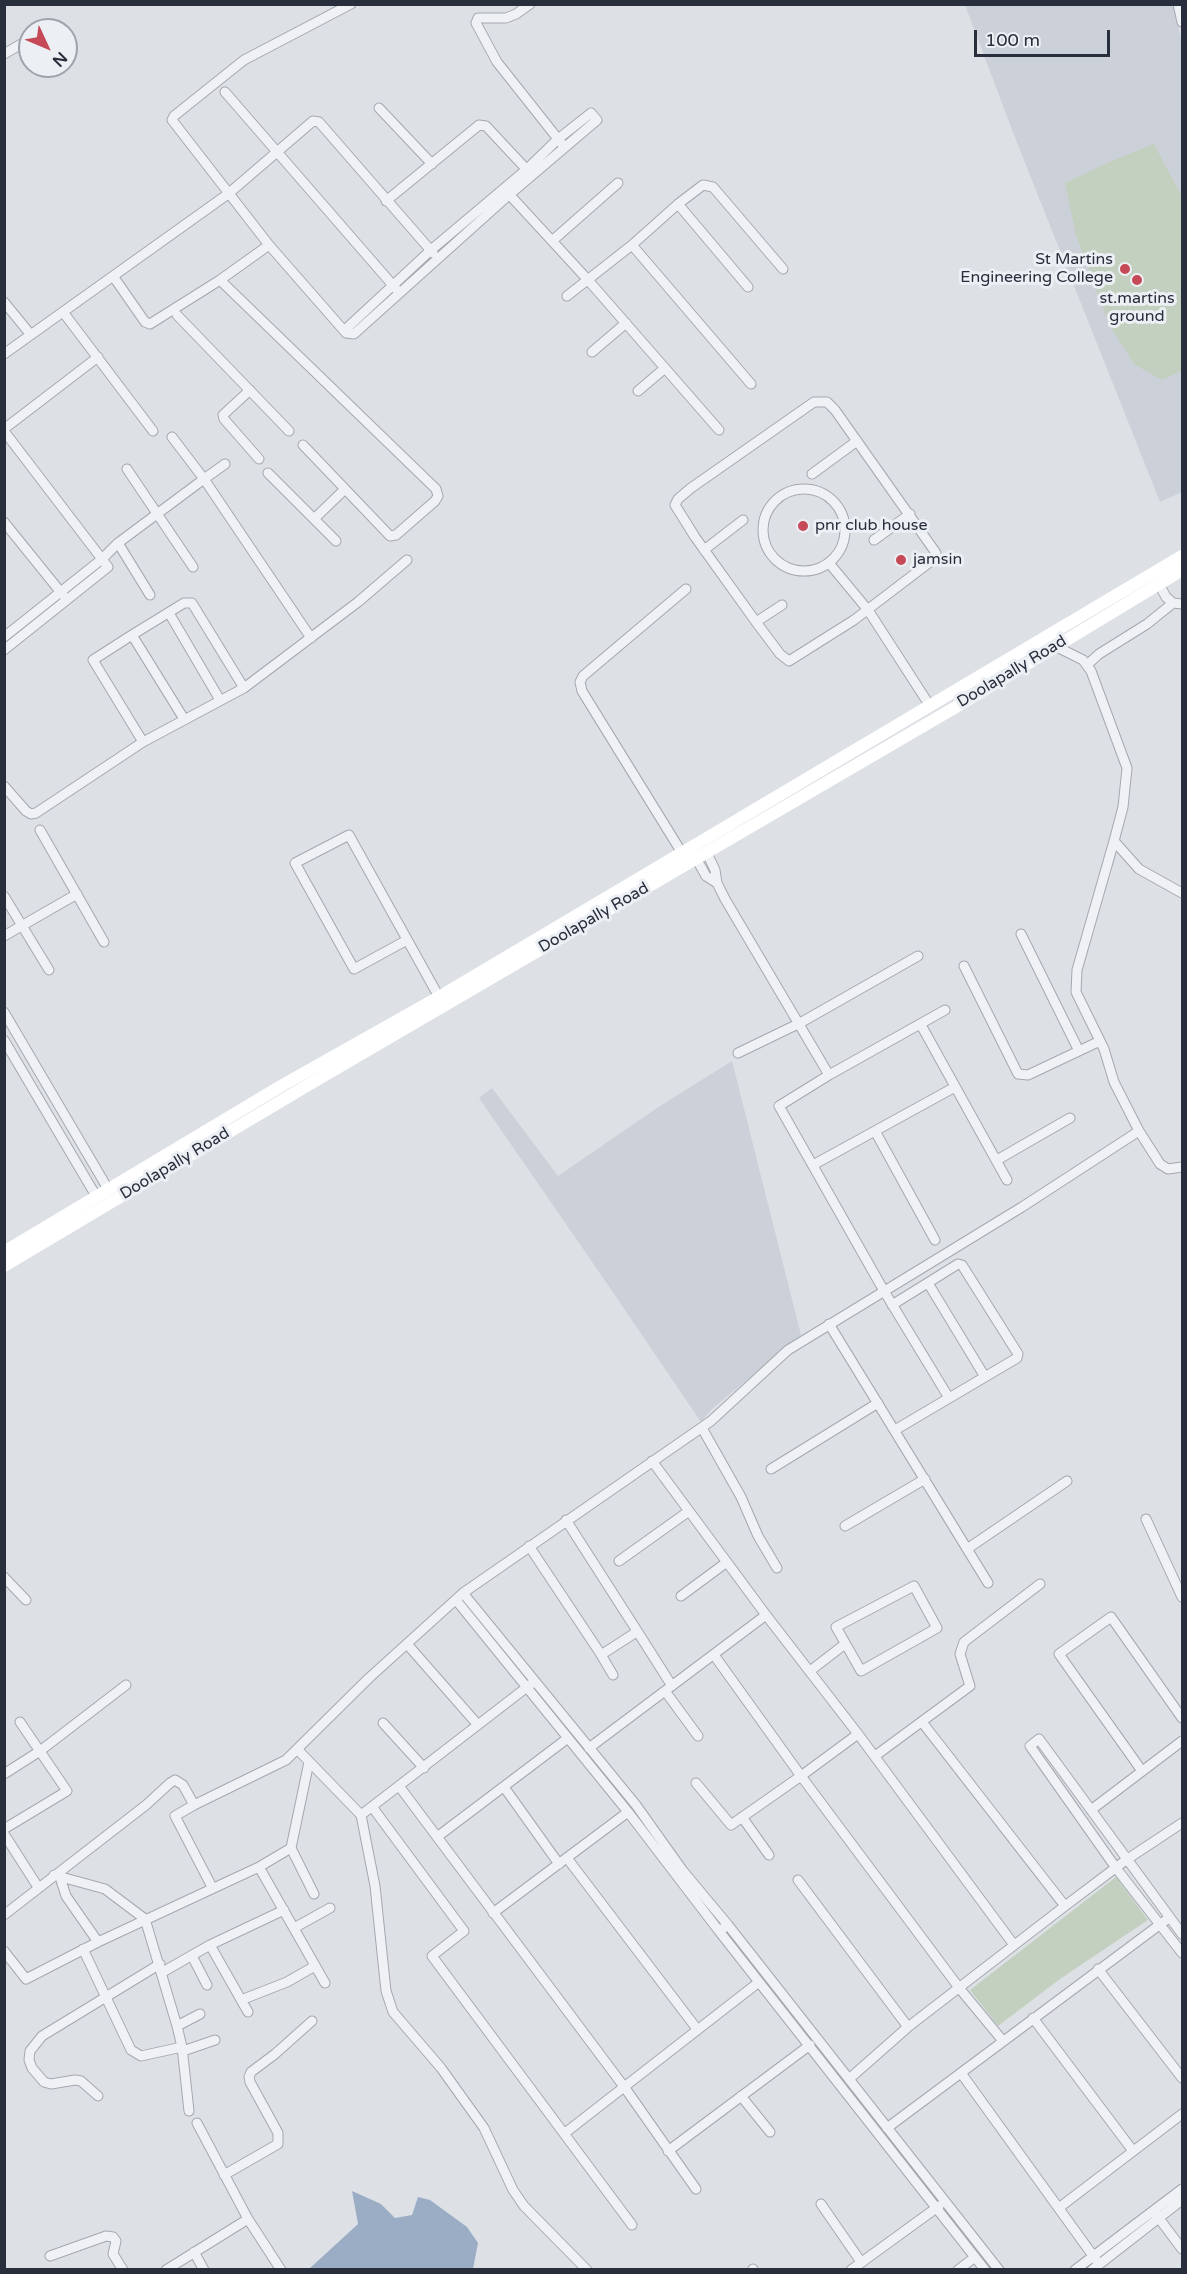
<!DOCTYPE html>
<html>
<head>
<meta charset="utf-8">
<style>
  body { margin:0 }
  #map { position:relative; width:1187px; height:2274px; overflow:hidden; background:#dde1e6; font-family:"Varela Round",sans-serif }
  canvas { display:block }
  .frame { position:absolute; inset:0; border:6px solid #282e3c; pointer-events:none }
  .north { position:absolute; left:18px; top:18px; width:60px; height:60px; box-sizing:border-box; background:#eceff4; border:2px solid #9ea2aa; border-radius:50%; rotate:134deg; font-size:16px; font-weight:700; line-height:24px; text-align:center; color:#282e3c }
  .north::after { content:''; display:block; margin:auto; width:21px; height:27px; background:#c54957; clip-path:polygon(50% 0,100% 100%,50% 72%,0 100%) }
  .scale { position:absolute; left:974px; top:30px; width:136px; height:27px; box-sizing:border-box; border:3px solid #282e3c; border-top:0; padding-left:8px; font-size:18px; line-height:21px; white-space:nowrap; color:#282e3c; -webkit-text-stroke:4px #eceff4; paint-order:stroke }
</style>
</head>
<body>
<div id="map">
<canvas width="1187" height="2274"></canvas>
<div class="frame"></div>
<div class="north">N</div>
<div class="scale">100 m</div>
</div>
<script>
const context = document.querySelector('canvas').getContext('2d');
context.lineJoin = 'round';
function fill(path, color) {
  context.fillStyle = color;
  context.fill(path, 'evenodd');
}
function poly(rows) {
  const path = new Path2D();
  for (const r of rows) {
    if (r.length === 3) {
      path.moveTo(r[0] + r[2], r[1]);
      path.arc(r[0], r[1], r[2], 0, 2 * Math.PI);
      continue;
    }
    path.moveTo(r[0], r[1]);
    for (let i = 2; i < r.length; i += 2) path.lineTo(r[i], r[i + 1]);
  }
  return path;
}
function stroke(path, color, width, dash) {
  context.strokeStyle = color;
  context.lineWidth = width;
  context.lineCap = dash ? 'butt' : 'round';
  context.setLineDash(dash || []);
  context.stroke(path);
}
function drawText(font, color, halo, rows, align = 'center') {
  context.font = font + ' "Varela Round",sans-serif';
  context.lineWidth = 6;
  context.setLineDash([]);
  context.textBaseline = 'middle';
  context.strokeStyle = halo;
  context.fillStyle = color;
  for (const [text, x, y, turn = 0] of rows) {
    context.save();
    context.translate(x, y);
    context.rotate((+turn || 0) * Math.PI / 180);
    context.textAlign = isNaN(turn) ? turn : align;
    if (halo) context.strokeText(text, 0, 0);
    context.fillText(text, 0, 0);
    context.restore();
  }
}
fill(poly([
  [965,5,1173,5,1182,41,1182,492,1160,502,1014,135],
  [732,1061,801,1335,712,1409,701,1422,608,1285,479,1098,492,1088,558,1176,657,1108]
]), '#ccd0d8');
fill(poly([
  [1154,144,1182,197,1182,371,1162,380,1134,364,1109,324,1076,235,1065,183,1114,160],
  [1116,1877,1148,1920,1060,1979,998,2026,970,1990]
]), '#c3d0bf');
fill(poly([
  [352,2191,381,2204,395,2218,412,2215,418,2197,430,2200,467,2227,478,2243,473,2269,309,2269,358,2224]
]), '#9aadc4');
const minor = poly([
  [530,4,516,14,506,18,478,18,476,23,497,62,562,144],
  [1178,4,1182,22],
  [4,54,30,39],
  [225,92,397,290],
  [379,108,432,164],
  [507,192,588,280,719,430],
  [386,201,479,125,486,126,529,172],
  [552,241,618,183],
  [632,245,751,384],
  [113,276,145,322,150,324,220,280,269,245],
  [220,280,436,489,438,496,435,501,396,535,390,536,303,445],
  [748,287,678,204,703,185,713,187,783,269],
  [567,296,632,245,678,204],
  [4,302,31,335],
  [63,312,153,431],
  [177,315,289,431],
  [346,333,348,327,431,250,526,170,558,139,591,113,597,120,510,194,354,334,346,333,269,245,172,120,174,116,244,60,351,4],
  [592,352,626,323],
  [4,354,228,194,313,121,319,122,433,253],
  [250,390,223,415,224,419,259,459],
  [638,391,665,368],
  [814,402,827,402,835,410,936,553,934,559,854,620,789,661,780,654,756,622,695,537,675,505,678,499,691,488,814,402],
  [4,429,98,357],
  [4,431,108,567,4,650],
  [172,437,204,479,225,464],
  [127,469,193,567],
  [268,473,336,541],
  [812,474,857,441],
  [804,530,41],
  [314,519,344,490],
  [4,522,63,595],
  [874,540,910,514],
  [118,543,150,595],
  [704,550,743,520],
  [829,563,868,610,930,706],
  [1159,584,1166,597,1173,603,1182,604],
  [169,613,220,700],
  [756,622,782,605],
  [132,635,184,603,192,603,244,688],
  [4,637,102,559,118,543,204,479,311,638],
  [1055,646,1083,660,1091,671,1127,768,1123,807,1114,841,1077,970,1076,992,1104,1049,1114,1082,1139,1131,1160,1164,1168,1169,1182,1167],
  [1087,665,1099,654,1147,624,1173,603],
  [143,742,93,660,132,635,184,719],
  [4,786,26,811,31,814,36,813,143,742,244,688,358,602,407,560],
  [40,830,104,942],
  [1114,841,1139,869,1182,893],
  [706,851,715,870,717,883,725,899,829,1075],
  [682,853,582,691,580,682,583,676,686,589],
  [696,858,706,876,717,883],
  [4,896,49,970],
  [1021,934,1079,1051],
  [4,936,77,894],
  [407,940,354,969,295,863,349,835,439,997],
  [964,966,1018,1074,1028,1075,1100,1041],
  [945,1010,829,1075,779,1106,884,1291,949,1398],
  [4,1012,108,1189],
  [921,1025,1007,1180],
  [4,1040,96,1196],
  [738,1053,800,1023,918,956],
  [875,1131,935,1240],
  [997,1160,1070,1118],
  [813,1165,955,1087],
  [928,1283,985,1377],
  [892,1305,958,1264,962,1265,1018,1354,1017,1358,895,1430],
  [829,1324,988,1583],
  [702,1428,741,1497,758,1536,777,1568],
  [652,1461,766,1615,858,1734,1014,1945],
  [771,1469,878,1403],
  [1146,1519,1182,1597],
  [566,1520,639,1634],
  [845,1526,925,1479],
  [529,1546,600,1653,604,1653,635,1633,639,1634,672,1686],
  [967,1549,1067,1481],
  [619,1561,689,1511],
  [4,1577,26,1600],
  [914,1586,937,1628,861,1671,836,1627,914,1586],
  [463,1593,636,1805,683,1871,728,1925,999,2270],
  [681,1596,727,1562],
  [456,1600,628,1812,719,1931],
  [407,1644,478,1725],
  [600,1653,613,1675],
  [714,1655,801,1776,858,1734],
  [810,1671,845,1644],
  [665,1691,698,1736],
  [922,1722,1065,1906],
  [383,1723,424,1768],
  [589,1748,766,1615],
  [297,1749,361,1815,375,1886,386,1991,393,2012,441,2068,484,2128,513,2190,524,2206,587,2270],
  [875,1756,970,1686,960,1654,964,1642,1040,1584],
  [1142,1771,1059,1654,1111,1617,1182,1718],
  [4,1774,40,1751,126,1685],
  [696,1783,731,1825,801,1776,960,1989,1003,2041],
  [399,1786,625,2088,696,2189],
  [504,1787,559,1864],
  [194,1805,175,1816,212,1887],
  [373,1808,464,1931,432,1956,632,2225],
  [1091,1810,1182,1741],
  [361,1815,531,1684],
  [742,1817,769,1855],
  [4,1829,67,1791,20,1722],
  [4,1834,38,1887],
  [437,1837,568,1738],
  [291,1848,314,1894],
  [567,1858,697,2029],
  [259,1867,325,1983],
  [54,1875,105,1889,145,1919,177,2026,182,2047,189,2111],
  [60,1877,66,1896,98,1942],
  [798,1880,908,2027],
  [493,1913,628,1812],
  [4,1915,146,1805,170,1783,175,1780,183,1785,194,1805,286,1760,369,1678,463,1593,711,1421,788,1350,1022,1207,1139,1131],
  [728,1925,719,1931,985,2270],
  [294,1928,330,1908],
  [1182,1934,1039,1739,1030,1746,1116,1868,1182,1953],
  [210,1945,248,2012],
  [83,1949,131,2050,141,2056,182,2047],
  [4,1951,26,1979,98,1942,259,1867,291,1848,309,1762],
  [192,1956,207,1985],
  [1098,1969,1182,2078],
  [161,1973,210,1945,284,1910],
  [241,2000,287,1982,315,1966],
  [1033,2018,1133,2151],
  [177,2026,200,2014],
  [183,2051,215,2040],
  [961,2073,1099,2264],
  [849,2079,908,2027,1065,1906,1126,1860,1182,1823],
  [98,2096,81,2081,75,2080,51,2084,44,2082,32,2068,29,2060,30,2051,42,2036,160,1964],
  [741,2096,770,2132],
  [197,2123,248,2219,281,2270],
  [887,2128,1166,1920],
  [565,2133,759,1982],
  [668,2151,810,2045],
  [224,2175,278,2144,278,2133,250,2082,249,2077,251,2072,275,2054,312,2021],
  [821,2204,861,2262],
  [1060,2207,1182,2114],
  [1155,2213,1182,2249],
  [194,2252,204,2270],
  [50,2256,106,2236,113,2237,116,2241,113,2254,123,2270],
  [753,2269,753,2270],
  [166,2270,248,2219],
  [851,2270,939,2206],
  [958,2270,975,2257],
  [1075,2270,1182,2189],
  [1092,2270,1182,2200]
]);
stroke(minor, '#a3a8b0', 11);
stroke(minor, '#f0f1f5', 9);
stroke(poly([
  [4,1252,281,1086,439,997,1182,556],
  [4,1266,303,1088,961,704,1182,570]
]), '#fff', 12);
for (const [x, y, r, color] of [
  [1125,269,6,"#c54957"],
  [1137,280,6,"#c54957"],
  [803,526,6,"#c54957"],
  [901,560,6,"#c54957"]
]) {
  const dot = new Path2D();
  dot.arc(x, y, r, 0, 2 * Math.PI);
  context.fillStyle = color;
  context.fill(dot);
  stroke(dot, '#eceff4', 2);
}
drawText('16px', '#282e3c', '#eceff4', [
  ["St Martins",1113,260,"right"],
  ["Engineering College",1113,278,"right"],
  ["st.martins",1137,299,"center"],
  ["ground",1137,317,"center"],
  ["pnr club house",815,526],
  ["jamsin",913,560]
], 'left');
drawText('16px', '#282e3c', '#eceff4', [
  ["Doolapally Road",1012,672,-31],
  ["Doolapally Road",594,918,-30],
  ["Doolapally Road",175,1164,-31]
]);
</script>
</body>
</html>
